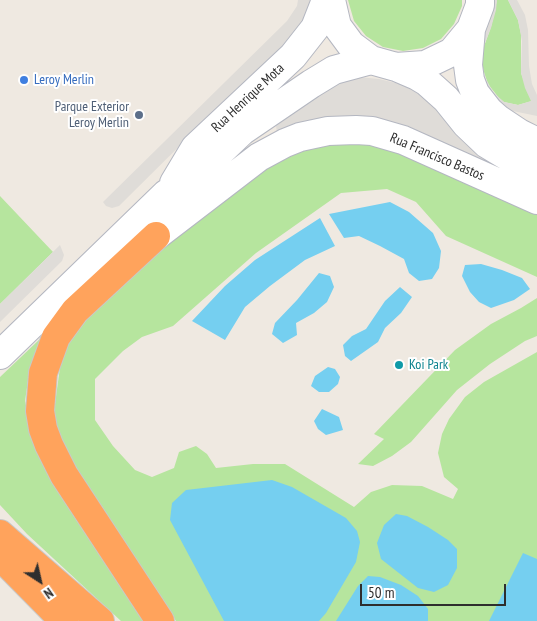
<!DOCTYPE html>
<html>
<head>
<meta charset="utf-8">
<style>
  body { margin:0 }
  #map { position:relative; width:537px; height:621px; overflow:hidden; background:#efe9e1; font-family:"PT Sans Narrow",sans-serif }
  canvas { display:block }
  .north { position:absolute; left:15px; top:556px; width:50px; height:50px; -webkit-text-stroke:4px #fff; paint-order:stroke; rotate:145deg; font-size:14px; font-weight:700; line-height:20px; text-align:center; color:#2e2e2e }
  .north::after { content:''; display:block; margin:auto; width:18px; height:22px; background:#2e2e2e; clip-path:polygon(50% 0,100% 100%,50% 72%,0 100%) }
  .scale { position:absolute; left:360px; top:584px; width:146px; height:22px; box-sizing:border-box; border:2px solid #2e2e2e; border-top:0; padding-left:6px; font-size:15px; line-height:18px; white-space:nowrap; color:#2e2e2e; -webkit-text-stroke:4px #fff; paint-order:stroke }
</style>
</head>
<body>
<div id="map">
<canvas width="537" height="621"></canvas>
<div class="north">N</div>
<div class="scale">50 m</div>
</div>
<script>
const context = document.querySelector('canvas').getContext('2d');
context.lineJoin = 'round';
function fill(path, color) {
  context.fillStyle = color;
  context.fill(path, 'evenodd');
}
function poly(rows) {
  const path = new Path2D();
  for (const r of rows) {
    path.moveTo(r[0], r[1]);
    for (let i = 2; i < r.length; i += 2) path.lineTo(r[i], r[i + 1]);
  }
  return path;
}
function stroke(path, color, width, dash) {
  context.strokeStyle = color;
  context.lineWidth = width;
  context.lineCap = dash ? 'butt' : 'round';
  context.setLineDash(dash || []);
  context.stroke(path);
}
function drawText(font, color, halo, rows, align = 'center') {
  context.font = font + ' "PT Sans Narrow",sans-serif';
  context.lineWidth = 4;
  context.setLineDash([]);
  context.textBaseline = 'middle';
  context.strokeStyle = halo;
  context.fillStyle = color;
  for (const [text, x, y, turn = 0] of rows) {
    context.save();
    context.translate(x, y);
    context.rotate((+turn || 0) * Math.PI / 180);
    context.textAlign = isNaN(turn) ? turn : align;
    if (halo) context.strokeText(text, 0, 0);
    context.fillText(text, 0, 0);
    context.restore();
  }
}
fill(poly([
  [348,0,462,0,462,6,454,24,441,39,423,48,403,51,383,47,366,36,354,21],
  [497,0,508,0,518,20,521,34,521,73,532,101,518,105,504,102,499,98,488,84,483,69,482,62,484,46,491,27],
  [317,143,377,143,537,212,537,277,446,236,416,202,387,189,341,193,256,253,173,326,142,337,123,351,95,379,95,420,113,446,135,470,152,477,174,468,179,452,196,446,207,454,216,468,253,464,285,464,354,507,371,492,392,485,422,486,453,499,458,489,444,477,438,453,442,434,449,419,465,397,484,382,537,352,537,621,176,621,61,446,54,411,62,353,96,307,158,252,255,176,289,153],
  [0,196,53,252,0,304],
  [537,298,537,336,525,341,490,364,457,390,411,442,392,456,373,466,358,464,384,439,374,434,455,350,491,324,521,308],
  [41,338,30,367,25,401,33,435,147,621,121,621,27,534,0,505,0,377]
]), '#b6e59e');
fill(poly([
  [298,0,313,0,304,22,281,50,234,92,119,206,112,208,106,206,103,202,287,21,297,6],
  [493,0,497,0,496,10,491,28,484,46,482,62,485,77,493,92,504,102,518,105,531,101,525,88,521,73,522,41,518,20,508,0,517,0,525,15,528,30,529,66,532,84,537,95,537,116,508,110,502,106,483,84,479,45,489,19],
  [358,77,379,79,404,85,423,94,515,175,537,185,537,192,417,139,277,132,276,126,297,109,332,85],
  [60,245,64,255,62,261,0,322,0,304]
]), '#dfdcd8');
fill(poly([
  [390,202,409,212,433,233,441,251,439,268,432,279,419,281,409,273,404,259,380,246,359,236,344,238,329,214],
  [320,218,335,246,305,260,270,286,245,307,225,340,192,321,225,286,255,260],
  [481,264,502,270,522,278,530,289,514,300,491,308,479,302,470,292,462,276,465,265],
  [319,273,330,276,334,287,327,302,314,313,296,323,297,335,283,343,272,334,275,323,297,300],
  [400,287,412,297,401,313,385,328,378,342,351,361,345,356,343,345,352,336,366,329,385,301],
  [328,367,335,369,340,377,338,384,329,392,319,392,311,386,315,376],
  [322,409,339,417,343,430,326,435,318,429,314,421],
  [272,480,292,487,346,518,357,531,360,542,356,562,326,613,319,621,224,621,170,520,172,503,186,490],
  [396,514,407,516,428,527,448,540,457,549,457,568,448,585,434,592,418,588,381,559,377,543,384,525],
  [523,553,537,559,537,621,489,621],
  [368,576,380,577,401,585,418,596,428,609,428,621,336,621,358,586]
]), '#75cff0');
const secondary = poly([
  [331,0,337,26,351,45,371,60,396,67,425,65,452,52,471,29,480,5,480,0],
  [471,29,468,65,470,80,475,93,489,111,498,119,519,133,537,142],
  [396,67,417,76,427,82,446,99,466,124,487,144,512,159,537,171],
  [174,183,195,148,293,56,315,28,326,0],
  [156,236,259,157,285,143,300,137,328,131,356,130,372,131,403,140,537,200],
  [0,355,166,194,200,171,242,131,311,84,334,70,371,60]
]);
const highway = poly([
  [156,236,75,311,56,337,43,373,40,411,43,429,49,445,64,475,160,621],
  [0,534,100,621],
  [0,556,64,621]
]);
stroke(secondary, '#b4b7c1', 30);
stroke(highway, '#c9c9c9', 30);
stroke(secondary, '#fff', 28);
stroke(highway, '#ffa35c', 28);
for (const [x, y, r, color] of [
  [24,80,5,"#3f7fe0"],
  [139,115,5,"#5c6f8a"],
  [399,365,5,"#0f9aa8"]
]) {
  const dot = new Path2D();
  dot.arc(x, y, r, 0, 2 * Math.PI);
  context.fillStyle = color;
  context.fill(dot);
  stroke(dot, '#fff', 2);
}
drawText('14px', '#366cbe', '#fff', [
  ["Leroy Merlin",34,80]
], 'left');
drawText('14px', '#2e2e2e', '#fff', [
  ["Rua Henrique Mota",248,98,-43],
  ["Rua Francisco Bastos",437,157,23]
]);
drawText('14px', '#4e5e75', '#fff', [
  ["Parque Exterior",129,107],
  ["Leroy Merlin",129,123]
], 'right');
drawText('14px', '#0d838f', '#fff', [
  ["Koi Park",409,365]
], 'left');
</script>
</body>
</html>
